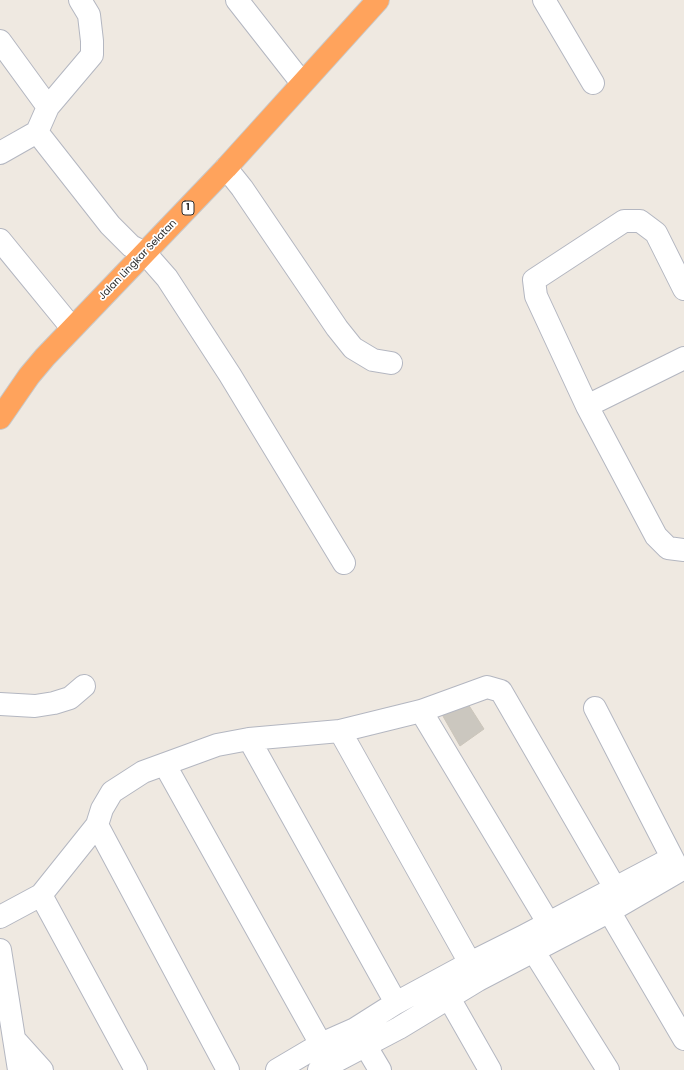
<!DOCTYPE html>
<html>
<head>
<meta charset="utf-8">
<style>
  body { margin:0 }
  canvas { display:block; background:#efe9e1 }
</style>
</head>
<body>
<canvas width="684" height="1070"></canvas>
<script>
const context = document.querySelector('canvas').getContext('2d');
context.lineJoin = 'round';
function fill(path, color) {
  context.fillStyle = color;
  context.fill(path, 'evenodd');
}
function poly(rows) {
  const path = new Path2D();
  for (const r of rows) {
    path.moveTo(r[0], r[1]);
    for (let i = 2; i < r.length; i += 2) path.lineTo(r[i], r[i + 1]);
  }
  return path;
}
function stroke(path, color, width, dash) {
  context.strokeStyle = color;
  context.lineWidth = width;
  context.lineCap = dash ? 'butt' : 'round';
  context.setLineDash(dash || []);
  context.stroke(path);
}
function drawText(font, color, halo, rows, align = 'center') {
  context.font = font + ' Poppins,sans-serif';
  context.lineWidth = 3.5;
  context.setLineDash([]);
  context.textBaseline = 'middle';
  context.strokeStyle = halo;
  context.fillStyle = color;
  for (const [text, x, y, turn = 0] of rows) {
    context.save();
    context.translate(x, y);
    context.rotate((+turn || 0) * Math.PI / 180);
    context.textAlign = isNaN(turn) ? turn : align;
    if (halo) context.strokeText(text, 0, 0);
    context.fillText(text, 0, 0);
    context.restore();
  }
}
const building = poly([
  [468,704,484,729,460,746,440,711,468,704]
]);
fill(building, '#cbc7bf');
stroke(building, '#cbc5ba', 1);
const minor = poly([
  [237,0,302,83],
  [544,0,593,83],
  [0,41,48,107],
  [37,132,110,225,131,246,145,253,167,278,230,375,344,563],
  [0,153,37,132,48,107,92,55,92,41,89,15,80,0],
  [226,168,242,188,337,328,353,348,373,360,391,363],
  [0,240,72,328],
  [684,358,587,406,656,536,668,548,684,550],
  [587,406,536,296,534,280,624,221,640,221,656,233,684,289],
  [0,704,35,706,54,703,70,698,84,686],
  [595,708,679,871],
  [421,711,549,924],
  [340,731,470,963],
  [249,739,396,1003],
  [165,765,328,1057],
  [97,825,228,1070],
  [41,895,136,1070],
  [602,899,684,1039],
  [0,917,41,895,97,825,102,809,112,792,143,772,217,745,249,739,340,731,421,711,487,687,501,691,615,888],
  [526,939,608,1070],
  [0,950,19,1070],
  [441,984,490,1070],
  [358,1033,380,1070],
  [15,1040,42,1070],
  [277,1070,321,1044,355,1029,396,1003,470,963,524,936,672,858],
  [319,1070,399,1028,478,980,610,911,679,871]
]);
const highway = poly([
  [0,418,29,376,45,357,226,168,378,0]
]);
stroke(minor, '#b4b7c1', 24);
stroke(highway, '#c9c9c9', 24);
stroke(minor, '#fff', 22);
stroke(highway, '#ffa35c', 22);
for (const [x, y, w] of [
  [188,208,12]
]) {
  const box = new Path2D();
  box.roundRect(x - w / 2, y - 7, w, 14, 3);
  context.fillStyle = '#fff';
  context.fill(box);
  stroke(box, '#2e2e2e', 1);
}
drawText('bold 9px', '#2e2e2e', null, [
  ["1",188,208]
]);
drawText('10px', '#2e2e2e', '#fff', [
  ["Jalan Lingkar Selatan",138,260,-46]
]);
</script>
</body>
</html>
